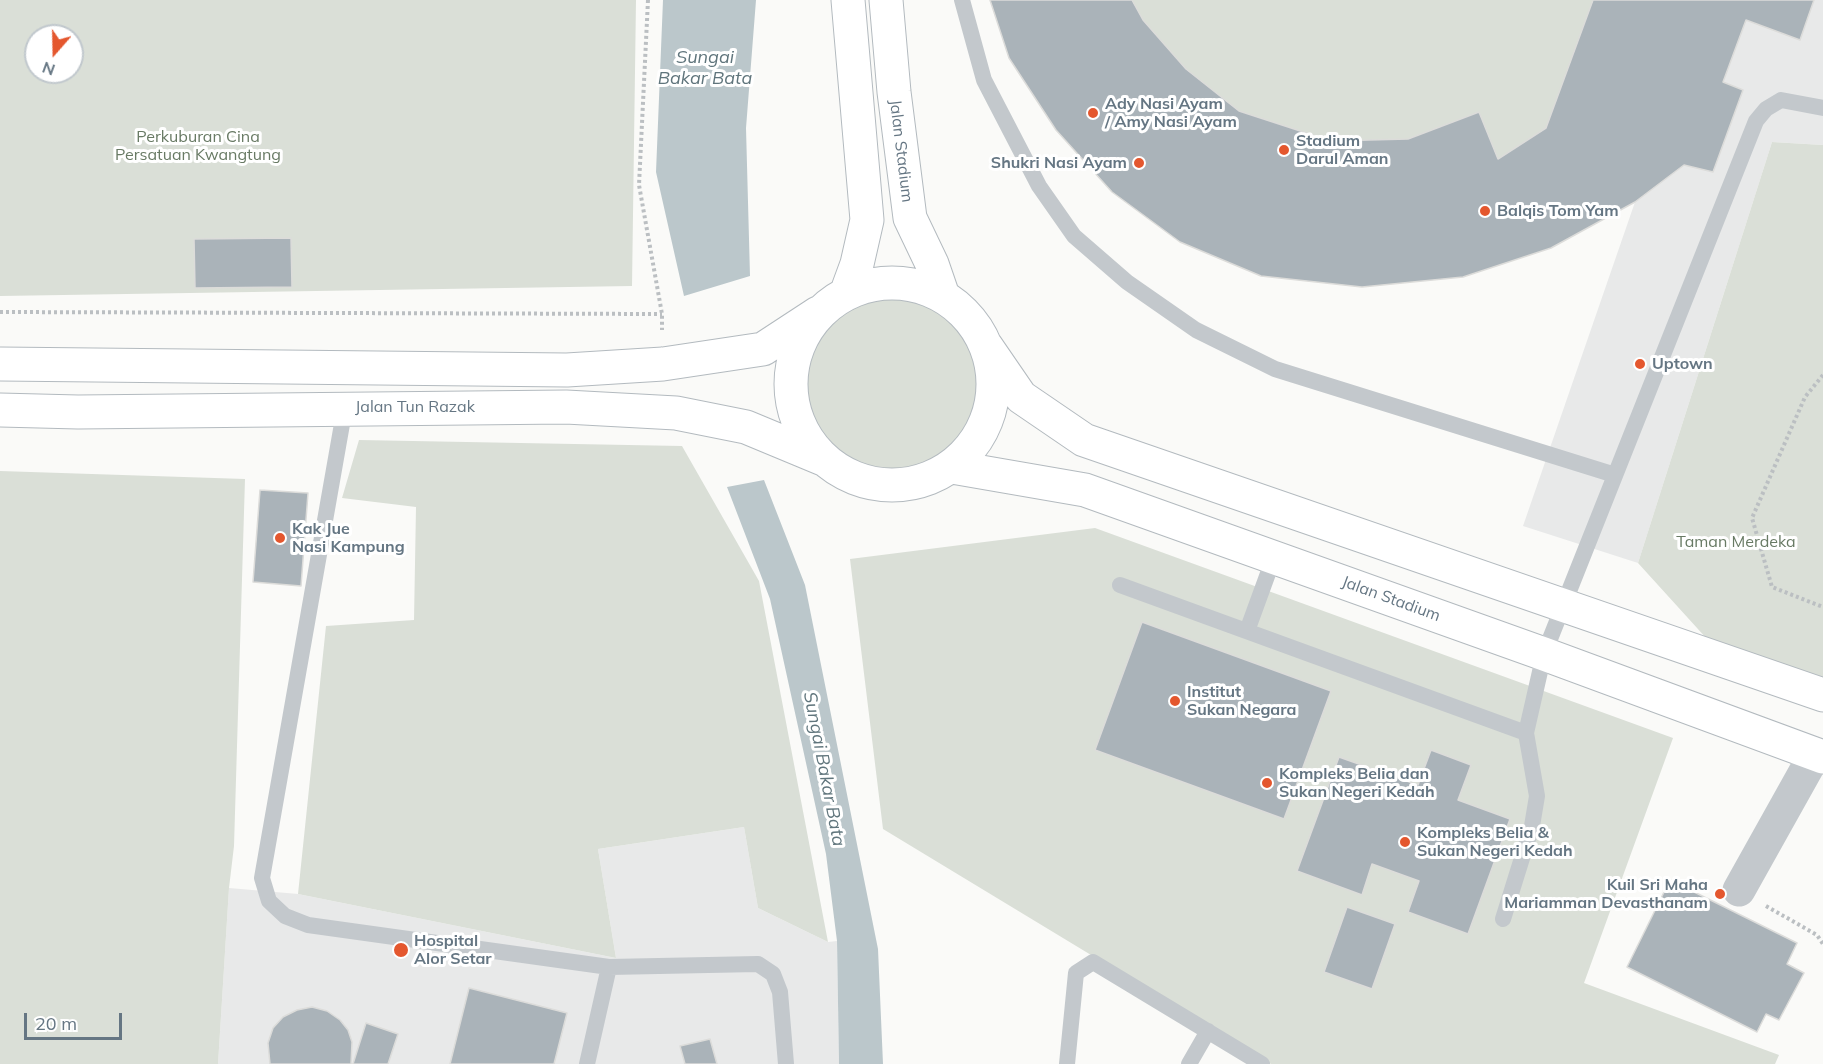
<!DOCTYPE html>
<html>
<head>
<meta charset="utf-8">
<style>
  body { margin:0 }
  #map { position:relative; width:1823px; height:1064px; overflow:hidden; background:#fafaf8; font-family:Mulish,sans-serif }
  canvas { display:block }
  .north { position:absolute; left:24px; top:24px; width:60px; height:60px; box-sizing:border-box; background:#fff; border:2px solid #c1c8cd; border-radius:50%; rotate:200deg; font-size:16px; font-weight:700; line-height:24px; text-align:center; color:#657683 }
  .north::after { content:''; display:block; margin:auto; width:21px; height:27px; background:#e4572e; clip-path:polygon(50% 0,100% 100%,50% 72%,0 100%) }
  .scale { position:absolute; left:24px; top:1013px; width:98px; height:27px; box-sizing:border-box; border:3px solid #657683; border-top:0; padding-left:8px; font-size:18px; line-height:21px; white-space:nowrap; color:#657683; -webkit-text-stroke:4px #fff; paint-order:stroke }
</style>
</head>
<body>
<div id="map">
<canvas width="1823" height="1064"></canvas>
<div class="north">N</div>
<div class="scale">20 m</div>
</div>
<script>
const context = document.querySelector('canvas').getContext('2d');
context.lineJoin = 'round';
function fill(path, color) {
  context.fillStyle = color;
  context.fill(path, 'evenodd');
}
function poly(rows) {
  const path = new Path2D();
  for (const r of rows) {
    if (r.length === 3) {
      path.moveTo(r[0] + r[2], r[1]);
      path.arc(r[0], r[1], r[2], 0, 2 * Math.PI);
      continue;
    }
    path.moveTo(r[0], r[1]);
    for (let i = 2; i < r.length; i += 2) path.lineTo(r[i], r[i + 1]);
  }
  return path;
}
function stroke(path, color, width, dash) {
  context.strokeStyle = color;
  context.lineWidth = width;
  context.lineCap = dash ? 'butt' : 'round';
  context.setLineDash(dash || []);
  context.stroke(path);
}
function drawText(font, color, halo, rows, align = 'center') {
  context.font = font + ' Mulish,sans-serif';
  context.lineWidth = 6;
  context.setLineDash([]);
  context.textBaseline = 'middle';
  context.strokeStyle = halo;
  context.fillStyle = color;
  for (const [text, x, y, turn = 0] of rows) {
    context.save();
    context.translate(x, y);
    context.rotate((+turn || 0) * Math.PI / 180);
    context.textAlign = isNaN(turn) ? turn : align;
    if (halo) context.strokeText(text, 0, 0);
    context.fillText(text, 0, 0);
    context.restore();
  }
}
fill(poly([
  [1814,0,1823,0,1823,145,1772,142,1638,563,1523,526,1635,202,1684,165,1713,172,1743,90,1723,82,1746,20,1800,40],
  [744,827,758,908,828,942,837,941,839,1064,218,1064,229,888,298,894,616,958,598,849]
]), '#e8e9e9');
fill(poly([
  [0,0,636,0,632,286,0,296],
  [36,36,72,36,72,72,36,72],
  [1132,0,1593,0,1546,128,1498,159,1479,112,1408,139,1331,141,1239,111,1186,69,1143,20],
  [1772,142,1823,145,1823,682,1717,650,1638,563],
  [892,384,86],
  [359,440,682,446,759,581,828,942,758,908,744,827,598,849,616,958,298,894,326,626,414,620,416,507,342,498],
  [0,471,245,479,234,846,229,888,218,1064,0,1064],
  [1095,528,1673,738,1584,983,1779,1055,1775,1064,1271,1064,883,829,850,559]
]), '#dadfd7');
fill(poly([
  [663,0,756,0,746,128,750,276,684,296,656,172],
  [764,480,805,585,878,949,883,1064,839,1064,837,941,826,854,770,599,727,487]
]), '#bbc7cb');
const building = poly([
  [990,0,1132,0,1143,20,1186,69,1239,111,1331,141,1408,139,1479,112,1498,159,1546,128,1593,0,1814,0,1800,40,1746,20,1723,82,1743,90,1713,172,1684,165,1635,202,1551,248,1463,277,1362,287,1261,276,1180,242,1112,192,1056,130,1009,58,990,0],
  [291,238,292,287,195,288,194,239,291,238],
  [260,490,308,493,301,586,253,582,260,490],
  [1142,622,1331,691,1284,819,1095,750,1142,622],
  [1431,750,1471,765,1458,800,1510,819,1468,934,1408,912,1419,881,1372,864,1362,895,1297,871,1339,757,1418,785,1431,750],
  [1670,880,1797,943,1787,964,1804,973,1779,1020,1766,1014,1757,1032,1627,967,1670,880],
  [1347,907,1395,924,1372,989,1324,972,1347,907],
  [469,988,567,1013,554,1064,450,1064,469,988],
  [312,1007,327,1011,340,1020,348,1030,352,1042,351,1064,270,1064,268,1043,273,1028,283,1017,297,1010,312,1007],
  [366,1023,398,1034,388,1064,353,1064,366,1023],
  [710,1039,717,1064,685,1064,680,1046,710,1039]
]);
fill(building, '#aab3b9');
stroke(building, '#dcdcda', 1.5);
const secondary = poly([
  [886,0,894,92,910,218,932,264,943,296],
  [892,384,101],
  [846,294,857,264,867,220,848,0],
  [986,346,1021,397,1084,440,1823,695],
  [0,364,567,370,663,364,763,349,818,313],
  [0,410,78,412,566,407,676,413,746,427,823,459],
  [952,467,1085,490,1544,654,1823,757]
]);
stroke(secondary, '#b3babf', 35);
stroke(poly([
  [648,0,639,185,662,314,662,330],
  [0,312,662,314],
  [1823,375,1805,397,1752,518,1772,587,1823,607],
  [1766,906,1817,935,1823,944]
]), '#bbbfc2', 4, [3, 3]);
stroke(poly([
  [962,0,984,80,1039,186,1074,236,1127,282,1196,330,1275,369,1615,475],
  [345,407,262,878,269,901,285,916,308,925,609,967,758,964,773,974,780,992,786,1064],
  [1120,585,1526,733],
  [1247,631,1274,557],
  [1503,919,1532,826,1537,796,1526,733,1544,654,1756,121,1766,109,1781,100,1823,108],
  [587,1064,609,967],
  [1067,1064,1076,973,1093,962,1262,1064],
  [1189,1064,1208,1031]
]), '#c3c8cc', 16);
stroke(poly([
  [1739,890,1815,754]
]), '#c3c8cc', 33);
stroke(secondary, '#fff', 33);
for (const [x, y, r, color] of [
  [1093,113,6,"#e4572e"],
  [1284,150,6,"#e4572e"],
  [1139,163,6,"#e4572e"],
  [1485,211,6,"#e4572e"],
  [1640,364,6,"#e4572e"],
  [280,538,6,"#e4572e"],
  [1175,701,6,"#e4572e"],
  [1267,783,6,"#e4572e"],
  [1405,842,6,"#e4572e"],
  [1720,894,6,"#e4572e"],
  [401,950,8,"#e4572e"]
]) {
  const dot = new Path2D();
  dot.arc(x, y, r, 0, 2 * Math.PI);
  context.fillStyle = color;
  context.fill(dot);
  stroke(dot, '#fff', 2);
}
drawText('bold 16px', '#657683', '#fff', [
  ["Ady Nasi Ayam",1105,104],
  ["/ Amy Nasi Ayam",1105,122],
  ["Stadium",1296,141],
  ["Darul Aman",1296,159],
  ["Shukri Nasi Ayam",1127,163,"right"],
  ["Balqis Tom Yam",1497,211],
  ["Uptown",1652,364],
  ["Kak Jue",292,529],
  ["Nasi Kampung",292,547],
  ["Institut",1187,692],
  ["Sukan Negara",1187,710],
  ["Kompleks Belia dan",1279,774],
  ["Sukan Negeri Kedah",1279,792],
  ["Kompleks Belia &",1417,833],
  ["Sukan Negeri Kedah",1417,851],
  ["Kuil Sri Maha",1708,885,"right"],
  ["Mariamman Devasthanam",1708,903,"right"],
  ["Hospital",414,941],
  ["Alor Setar",414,959]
], 'left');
drawText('16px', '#687a64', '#fff', [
  ["Perkuburan Cina",198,137],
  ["Persatuan Kwangtung",198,155],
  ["Taman Merdeka",1736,542]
]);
drawText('16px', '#657683', '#fff', [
  ["Jalan Stadium",901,151,83],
  ["Jalan Tun Razak",415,407],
  ["Jalan Stadium",1391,599,20]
]);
drawText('italic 18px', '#60757c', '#fff', [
  ["Sungai",705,58],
  ["Bakar Bata",705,79],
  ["Sungai Bakar Bata",824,769,79]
]);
</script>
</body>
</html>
